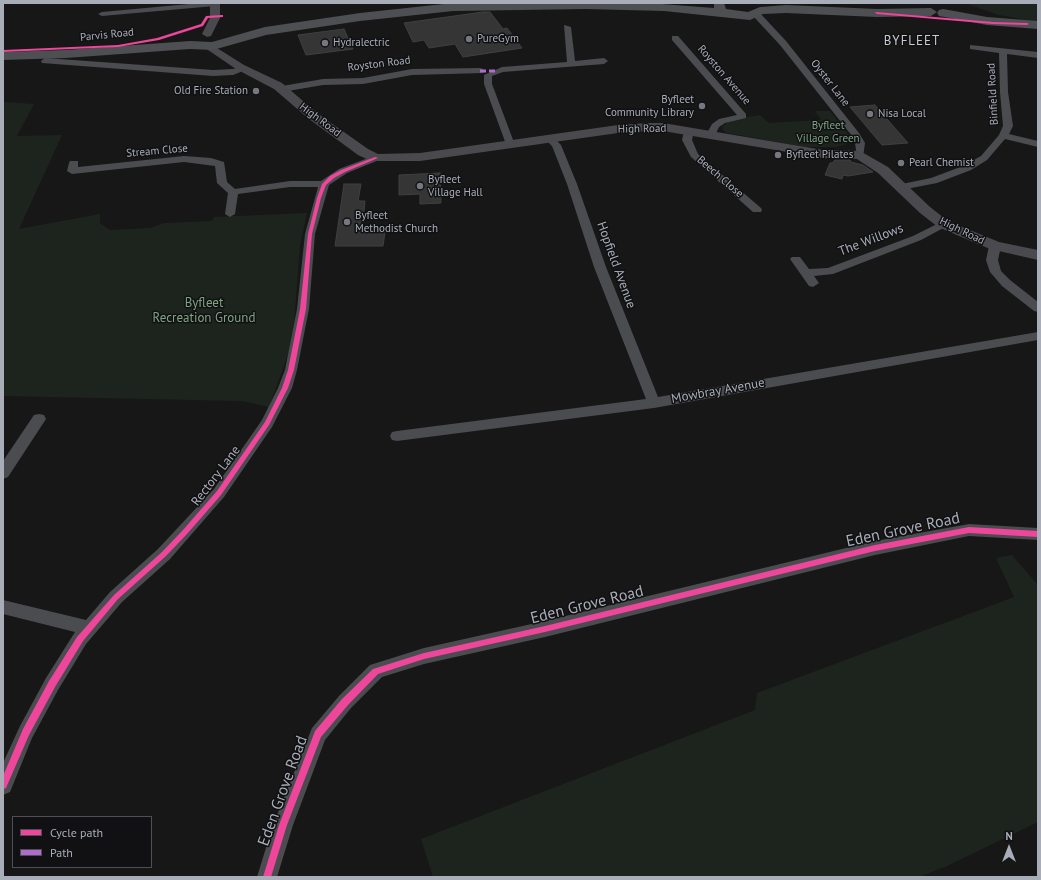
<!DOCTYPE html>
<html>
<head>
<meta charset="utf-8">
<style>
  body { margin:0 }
  #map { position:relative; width:1041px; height:880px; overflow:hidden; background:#171717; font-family:"PT Sans",sans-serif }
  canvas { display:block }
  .frame { position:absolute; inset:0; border:4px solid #a8adb8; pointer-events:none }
  .legend { position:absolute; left:12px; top:816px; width:140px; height:52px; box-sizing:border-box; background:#111113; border:1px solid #4d4f55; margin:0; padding:5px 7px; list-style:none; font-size:12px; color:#a8adb8 }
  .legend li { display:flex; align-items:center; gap:8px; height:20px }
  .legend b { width:20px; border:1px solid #4d4f55 }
  .north { position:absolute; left:989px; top:828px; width:40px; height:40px; -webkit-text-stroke:3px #111113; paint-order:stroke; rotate:0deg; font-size:11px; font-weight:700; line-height:16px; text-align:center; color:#a8adb8 }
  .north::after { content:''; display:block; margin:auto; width:14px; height:18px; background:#a8adb8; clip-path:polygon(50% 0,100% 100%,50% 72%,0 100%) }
</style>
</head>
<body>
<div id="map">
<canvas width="1041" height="880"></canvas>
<div class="frame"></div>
<ul class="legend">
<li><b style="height:5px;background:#ed469a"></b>Cycle path</li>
<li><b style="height:5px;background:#b06ccc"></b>Path</li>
</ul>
<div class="north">N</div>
</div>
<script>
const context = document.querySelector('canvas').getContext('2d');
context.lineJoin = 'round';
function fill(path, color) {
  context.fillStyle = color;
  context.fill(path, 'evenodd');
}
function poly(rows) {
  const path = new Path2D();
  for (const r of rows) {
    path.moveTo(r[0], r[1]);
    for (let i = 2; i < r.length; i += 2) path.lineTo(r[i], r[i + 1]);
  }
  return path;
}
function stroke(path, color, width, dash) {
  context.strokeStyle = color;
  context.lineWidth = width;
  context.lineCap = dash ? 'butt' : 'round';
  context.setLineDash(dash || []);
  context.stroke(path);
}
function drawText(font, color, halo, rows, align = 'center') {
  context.font = font + ' "PT Sans",sans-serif';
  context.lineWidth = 3;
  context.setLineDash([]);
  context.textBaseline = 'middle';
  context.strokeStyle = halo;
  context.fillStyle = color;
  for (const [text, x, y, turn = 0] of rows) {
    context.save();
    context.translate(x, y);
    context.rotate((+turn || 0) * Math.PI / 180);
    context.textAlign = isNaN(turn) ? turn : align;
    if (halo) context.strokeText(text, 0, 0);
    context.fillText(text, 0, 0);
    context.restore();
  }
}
fill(poly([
  [965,3,1038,3,1038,22,999,15],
  [3,102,34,104,17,136,62,135,19,229,100,214,100,223,110,230,151,228,164,223,212,221,214,217,307,213,300,246,294,325,289,352,269,407,242,401,3,396],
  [815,111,830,111,852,139,847,144,837,147,805,147,727,133,723,130,722,127,728,122,742,118,760,115,769,123,821,120],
  [1012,555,1038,585,1038,822,947,866,919,877,433,877,421,839,755,710,757,693,1014,597,996,558]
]), '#1d241e');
const building = poly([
  [483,12,490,12,503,29,507,28,522,48,463,57,455,44,429,48,424,40,413,42,404,23,483,12],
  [344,29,353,49,306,55,298,35,344,29],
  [875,105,894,127,908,143,882,145,850,107,875,105],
  [835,160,850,160,851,162,863,165,873,172,848,176,843,175,842,179,825,175,830,163,832,163,835,160],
  [440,173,441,203,420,204,420,194,399,195,399,175,440,173],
  [344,184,361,184,358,201,365,201,362,232,385,232,383,246,335,246,344,184]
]);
fill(building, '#353536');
stroke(building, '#3f4043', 1);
fill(poly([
  [200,3,219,4,215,6,102,16,98,14,102,12,200,3],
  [753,12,759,12,786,41,859,133,865,143,863,157,857,157,855,143,852,136,780,45,753,16,753,12],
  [564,25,571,27,575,61,604,58,608,61,604,64,503,72,492,76,492,84,515,145,513,147,507,147,484,84,484,75,502,67,567,62,564,25],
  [672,36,678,36,746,114,746,118,725,123,719,127,714,137,708,137,706,135,712,124,719,119,737,115,672,40,672,36],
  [970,45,1038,52,1038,58,1007,54,1008,92,1013,126,1009,134,1038,141,1038,147,1005,139,987,160,971,170,937,183,901,190,897,189,896,187,897,185,931,178,963,166,981,156,999,135,1003,126,1000,92,999,53,970,49,970,45],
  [45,58,213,70,233,69,244,66,248,69,233,75,213,76,42,63,41,61,45,58],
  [480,68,483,69,483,73,412,75,363,84,323,85,282,92,278,89,282,86,323,79,363,78,412,69,480,68],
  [689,128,694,131,692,140,698,154,761,208,762,210,761,212,753,212,691,157,682,140,684,131,689,128],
  [550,136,553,137,561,145,577,184,606,267,658,397,1038,332,1038,340,654,408,397,441,392,440,390,436,392,432,397,431,646,399,594,267,567,184,552,146,545,139,550,136],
  [376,155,379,156,381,158,379,160,347,173,329,185,315,234,309,309,297,370,292,388,272,427,224,497,170,559,122,602,86,644,58,690,32,738,10,792,3,795,3,763,20,726,46,678,75,632,3,614,3,600,86,620,110,592,158,549,214,489,262,420,278,388,285,370,297,309,305,234,318,187,290,187,238,194,235,214,230,217,225,214,228,193,217,183,215,166,184,162,72,174,67,171,69,163,70,161,78,161,78,167,184,156,211,158,224,162,227,182,235,189,290,181,321,181,339,169,376,155],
  [943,221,947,222,948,224,947,226,921,240,833,274,814,276,819,283,813,287,809,286,790,259,792,257,800,257,809,269,828,268,913,236,943,221],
  [995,243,1001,246,998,260,1001,271,1010,280,1038,302,1038,312,1034,311,1002,286,990,272,986,260,989,246,995,243],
  [39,414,44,415,46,419,8,477,3,479,3,461,34,415,39,414],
  [969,524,1038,528,1038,540,969,536,875,555,545,637,424,664,382,677,351,708,325,740,293,825,277,877,257,877,273,825,312,728,339,696,370,665,424,648,545,621,875,541,969,524]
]), '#4b4c50');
fill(poly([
  [210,3,220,3,220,18,211,36,207,37,202,34,210,18,210,3],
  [209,43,244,65,282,83,317,113,368,149,378,154,420,153,618,125,649,123,663,123,823,150,860,151,888,167,930,207,948,221,999,242,1038,250,1038,260,990,249,938,227,920,213,878,173,857,159,823,158,663,131,649,131,618,133,420,161,371,161,358,155,309,119,274,89,236,69,205,48,203,46,209,43]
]), '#4a4a4e');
fill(poly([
  [453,3,649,3,714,8,714,3,724,3,726,9,748,12,760,7,786,5,877,9,931,8,937,12,931,16,877,17,786,13,763,14,750,20,664,11,586,9,453,11,360,21,266,35,213,50,190,49,66,58,3,60,3,52,66,50,190,41,212,42,265,27,360,13,453,3],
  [943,9,987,17,1038,21,1038,29,987,25,939,16,937,13,939,10,943,9]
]), '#4d4f52');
stroke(poly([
  [480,71,495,71]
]), '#b06ccc', 3, [6, 3]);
fill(poly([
  [876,12,993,22,1027,23,1029,24,1027,25,993,24,877,14,875,13,876,12],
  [222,15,223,15,223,17,208,18,203,26,159,40,118,47,3,52,3,50,118,45,157,38,201,24,206,16,222,15],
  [375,157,378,158,345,172,334,178,326,185,321,198,312,234,306,309,294,370,288,388,269,425,221,495,187,534,166,556,118,599,83,641,55,687,29,735,6,788,3,789,3,776,23,729,49,681,77,637,114,595,162,552,183,530,217,491,265,422,282,388,288,370,300,309,308,234,317,198,322,184,330,176,341,170,375,157],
  [969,527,1038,531,1038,537,969,533,875,551,545,632,424,659,378,674,348,705,321,737,287,825,271,877,263,877,279,825,315,731,342,699,373,669,424,653,545,626,875,545,969,527]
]), '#ed469a');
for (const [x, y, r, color] of [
  [469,39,4,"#757880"],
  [325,43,4,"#757880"],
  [256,91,4,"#757880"],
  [702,106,4,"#757880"],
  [870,114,4,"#757880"],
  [778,155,4,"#757880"],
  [901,163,4,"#757880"],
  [420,186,4,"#757880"],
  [347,222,4,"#757880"]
]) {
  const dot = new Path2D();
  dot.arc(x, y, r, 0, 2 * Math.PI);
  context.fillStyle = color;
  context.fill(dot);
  stroke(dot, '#111113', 1.5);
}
drawText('11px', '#a8adb8', '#111113', [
  ["Parvis Road",107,35,-6],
  ["Royston Road",379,64,-7],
  ["Royston Avenue",724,75,49],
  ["Oyster Lane",830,83,52],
  ["Binfield Road",993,94,-93],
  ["High Road",320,120,37],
  ["High Road",642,129,-1],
  ["Stream Close",157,151,-5],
  ["Beech Close",720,177,41],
  ["High Road",962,231,26]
]);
drawText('11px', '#a8adb8', '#111113', [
  ["PureGym",477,39],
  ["Hydralectric",333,43],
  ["Old Fire Station",248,91,"right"],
  ["Byfleet",694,100,"right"],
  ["Community Library",694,113,"right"],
  ["Nisa Local",878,114],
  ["Byfleet Pilates",786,155],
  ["Pearl Chemist",909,163],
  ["Byfleet",428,180],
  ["Village Hall",428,193],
  ["Byfleet",355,216],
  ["Methodist Church",355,229]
], 'left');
drawText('11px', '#7fa381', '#111113', [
  ["Byfleet",828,126],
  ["Village Green",828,139]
]);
context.letterSpacing = '1px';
drawText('13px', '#c9ccd4', '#111113', [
  ["BYFLEET",912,41]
]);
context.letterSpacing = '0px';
drawText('13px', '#a8adb8', '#111113', [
  ["The Willows",871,240,-21],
  ["Hopfield Avenue",616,265,70],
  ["Mowbray Avenue",718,391,-10],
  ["Rectory Lane",216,476,-53]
]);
drawText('13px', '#7fa381', '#111113', [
  ["Byfleet",204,303],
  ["Recreation Ground",204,318]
]);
drawText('16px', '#a8adb8', '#111113', [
  ["Eden Grove Road",903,530,-12],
  ["Eden Grove Road",587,605,-14],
  ["Eden Grove Road",283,791,-70]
]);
</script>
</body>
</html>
